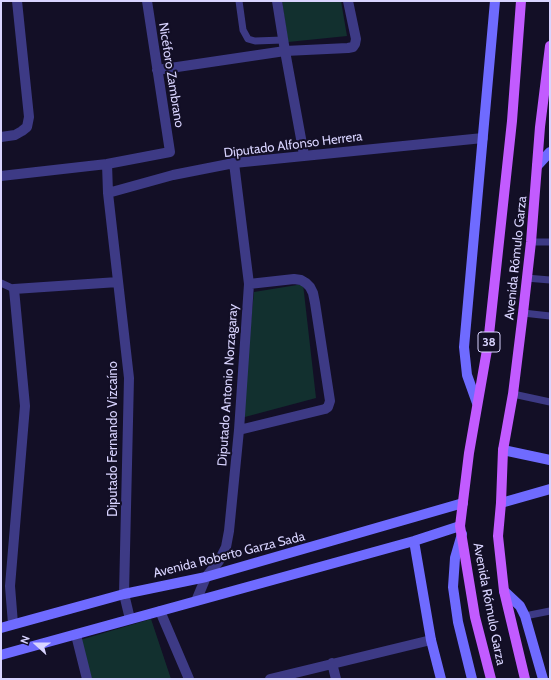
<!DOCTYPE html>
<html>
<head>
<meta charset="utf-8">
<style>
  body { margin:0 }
  #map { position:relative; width:551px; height:680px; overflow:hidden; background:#130f26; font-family:Cabin,sans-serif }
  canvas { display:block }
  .frame { position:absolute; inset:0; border:2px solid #d9d4ff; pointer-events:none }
  .north { position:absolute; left:16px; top:624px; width:40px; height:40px; -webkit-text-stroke:3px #130f26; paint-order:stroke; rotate:291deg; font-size:11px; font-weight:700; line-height:16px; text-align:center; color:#d9d4ff }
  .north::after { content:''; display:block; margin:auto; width:14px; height:18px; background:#d9d4ff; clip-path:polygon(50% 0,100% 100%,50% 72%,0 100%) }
</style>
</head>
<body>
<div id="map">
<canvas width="551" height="680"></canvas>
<div class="frame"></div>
<div class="north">N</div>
</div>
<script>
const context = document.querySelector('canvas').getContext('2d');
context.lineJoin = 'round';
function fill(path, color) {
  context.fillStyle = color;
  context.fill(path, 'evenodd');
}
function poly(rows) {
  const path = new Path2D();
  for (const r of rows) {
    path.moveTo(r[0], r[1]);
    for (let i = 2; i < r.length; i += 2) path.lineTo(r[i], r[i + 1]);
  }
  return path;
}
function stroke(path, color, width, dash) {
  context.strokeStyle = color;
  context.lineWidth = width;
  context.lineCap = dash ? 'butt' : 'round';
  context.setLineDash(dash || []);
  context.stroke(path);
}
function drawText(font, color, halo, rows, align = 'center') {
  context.font = font + ' Cabin,sans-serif';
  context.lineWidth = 4;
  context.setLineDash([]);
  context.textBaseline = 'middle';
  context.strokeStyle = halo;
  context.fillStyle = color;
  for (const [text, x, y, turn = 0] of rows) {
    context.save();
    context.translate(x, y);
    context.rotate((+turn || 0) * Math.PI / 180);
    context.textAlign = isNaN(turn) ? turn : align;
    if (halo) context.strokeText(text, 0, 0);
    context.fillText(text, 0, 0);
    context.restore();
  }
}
fill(poly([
  [282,1,341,1,347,36,288,42],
  [303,284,316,398,241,418,254,292],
  [151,619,171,679,92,679,80,640]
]), '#12302f');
stroke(poly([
  [239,1,243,30,248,39,255,41,283,40],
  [531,242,550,242],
  [526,278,550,280],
  [1,283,14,289],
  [523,313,550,316],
  [513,394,550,402],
  [525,616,550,611]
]), '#3d3a85', 7);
stroke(poly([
  [277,1,285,51,304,155],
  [157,70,285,51,348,48,353,47,355,44,356,39,348,1],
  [1,137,15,135,22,131,27,127,29,117,17,1],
  [107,164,108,193,129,378,124,594,130,619],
  [1,176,107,164,170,152,147,1],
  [108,193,173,175,234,163,483,138],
  [239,430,325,409,328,407,330,401,315,303,313,293,310,287,306,283,301,280,294,279,249,284],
  [196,601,206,577,219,561,226,547,229,531,239,430,249,284,234,163],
  [160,611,189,679],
  [13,624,10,586,25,406,14,289,118,282],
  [76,635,87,679],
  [332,663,336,679],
  [270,679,431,640]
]), '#3d3a85', 10);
stroke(poly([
  [537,166,550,152],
  [477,403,467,375,464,347,495,1],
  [503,450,550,460],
  [501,503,550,489],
  [462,534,455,558,453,587,458,622,472,679],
  [414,541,431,640,441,679],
  [504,591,520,606,525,616,543,679],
  [1,628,124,594,206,577,463,503],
  [1,655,414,541,460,526]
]), '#6f6bff', 10);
stroke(poly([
  [491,679,475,617,460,526,469,453,488,344,512,121,521,1],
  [525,679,504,591,498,536,501,503,503,450,513,394,523,313,531,242,540,127,550,46]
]), '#c25bff', 10);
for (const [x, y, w] of [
  [489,342,22]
]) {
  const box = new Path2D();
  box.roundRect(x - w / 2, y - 10, w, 20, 3);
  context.fillStyle = '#130f26';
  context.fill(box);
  stroke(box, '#d9d4ff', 1);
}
drawText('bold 12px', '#d9d4ff', null, [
  ["38",489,342]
]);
drawText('13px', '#d9d4ff', '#130f26', [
  ["Nicéforo Zambrano",171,75,81],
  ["Diputado Alfonso Herrera",293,145,-7],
  ["Avenida Rómulo Garza",516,258,-84],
  ["Diputado Antonio Norzagaray",228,385,-86],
  ["Diputado Fernando Vizcaíno",113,439,-90],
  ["Avenida Roberto Garza Sada",229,555,-14],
  ["Avenida Rómulo Garza",489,604,79]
]);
</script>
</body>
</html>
